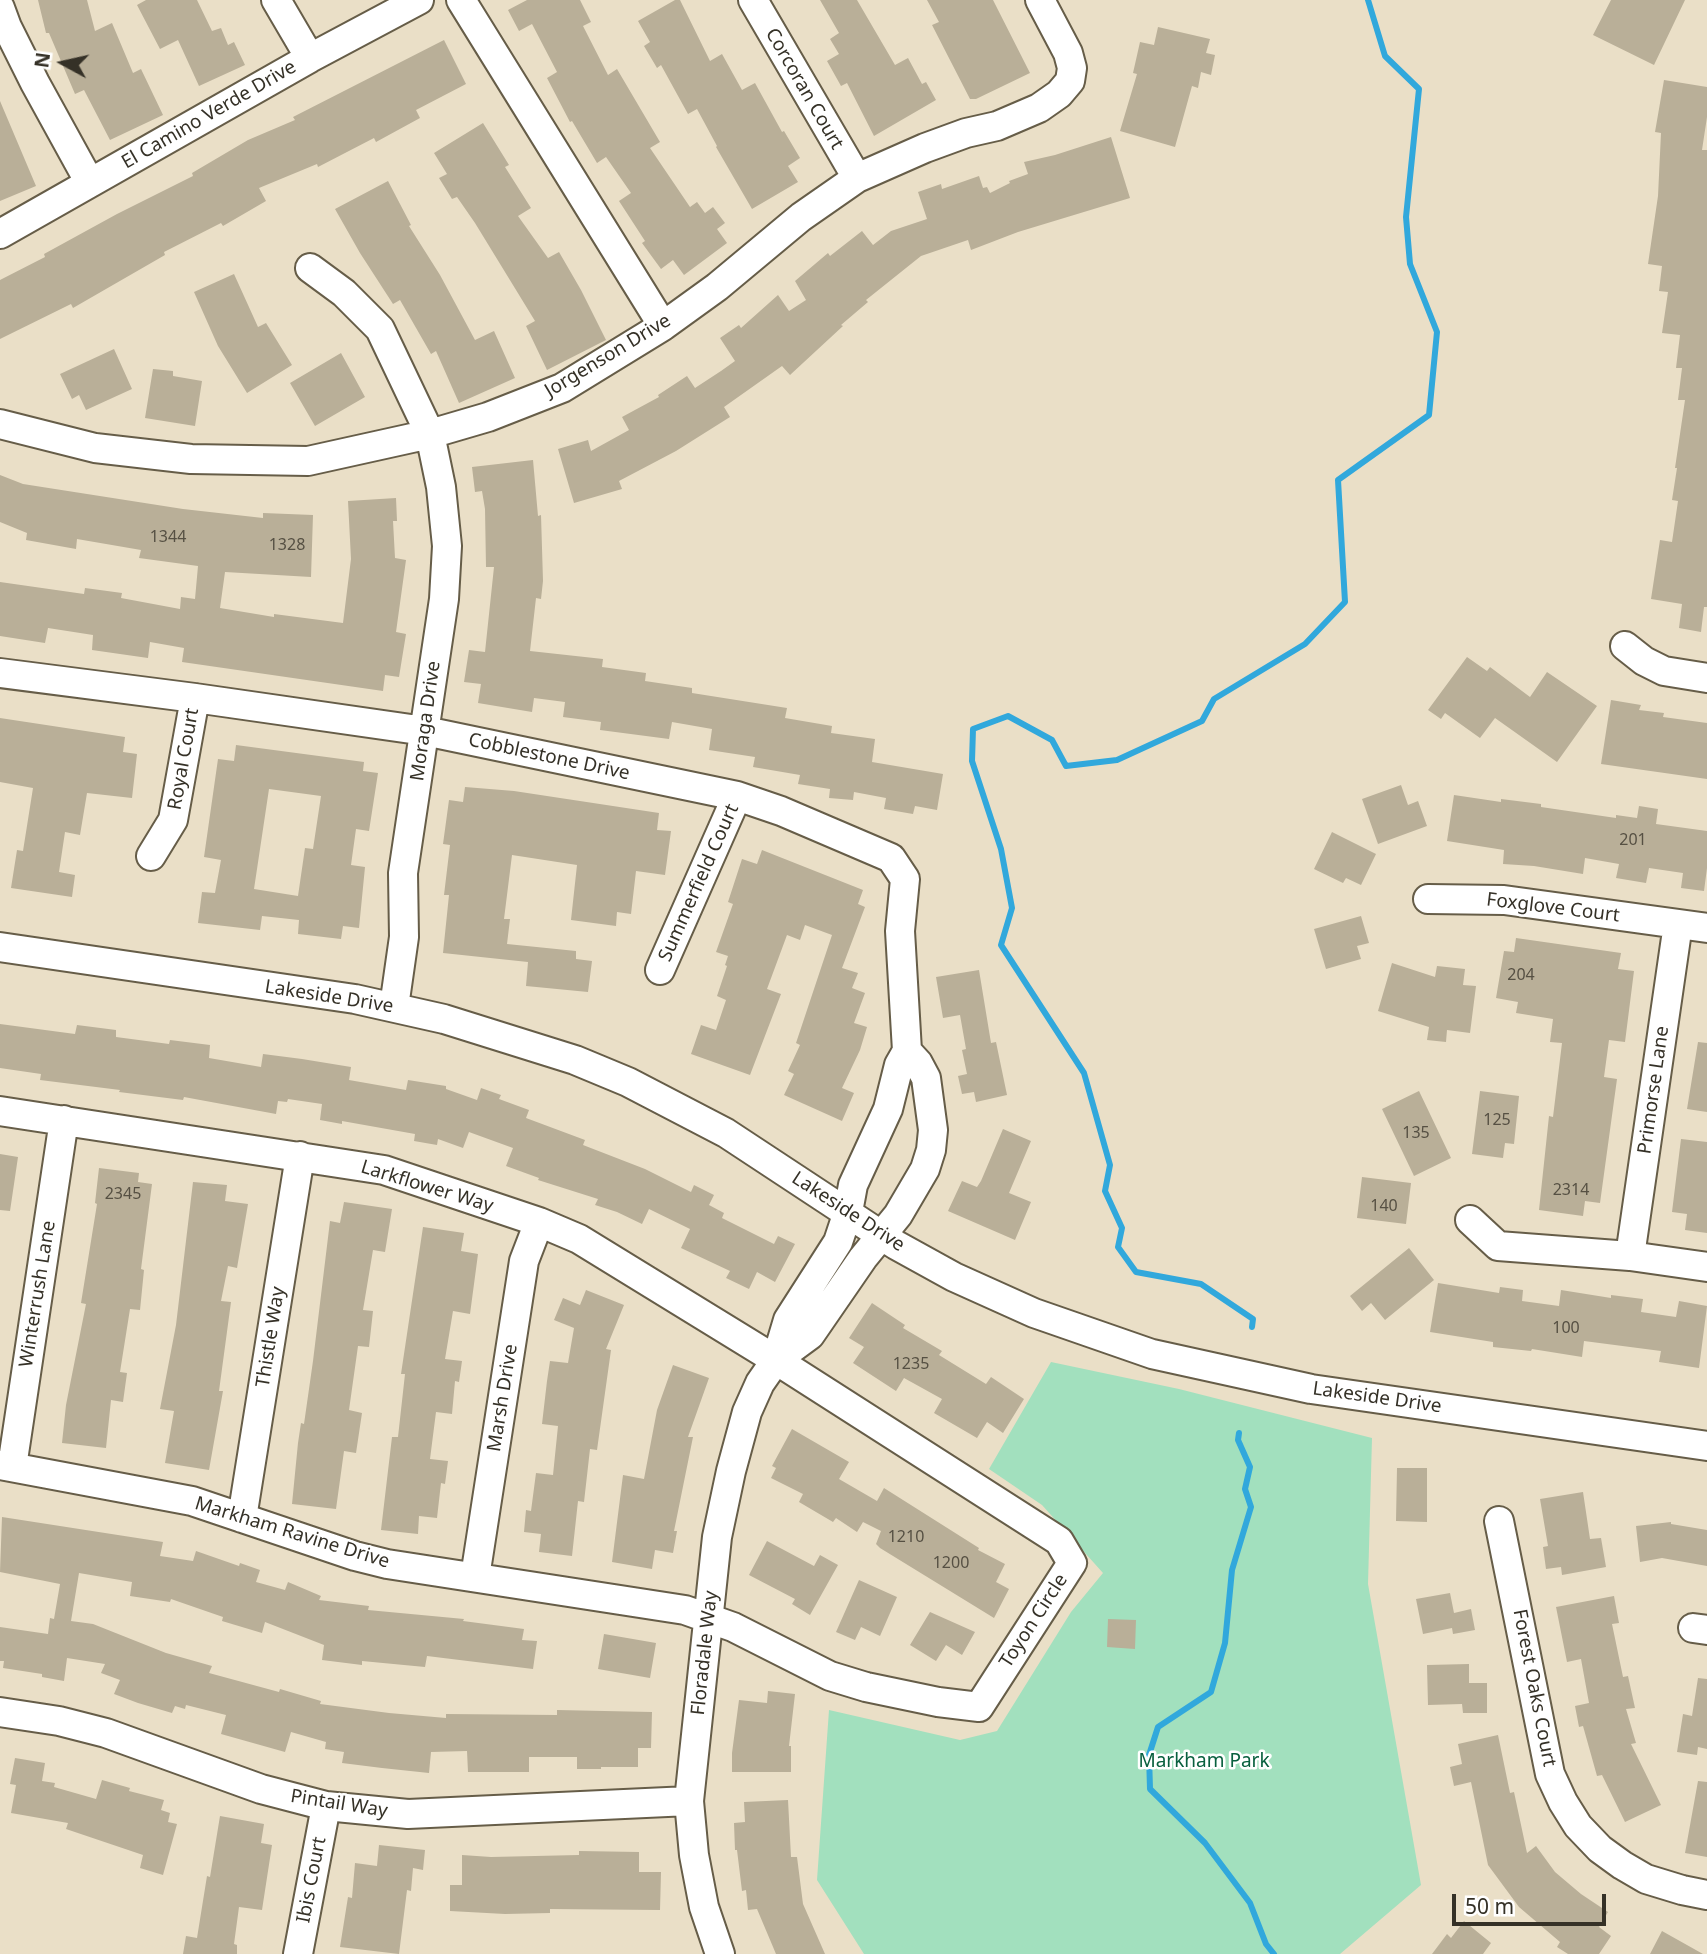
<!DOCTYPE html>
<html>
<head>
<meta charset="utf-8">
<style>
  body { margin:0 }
  #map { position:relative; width:1707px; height:1954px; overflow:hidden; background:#eadfc7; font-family:"Noto Sans",sans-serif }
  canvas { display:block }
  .north { position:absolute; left:28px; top:28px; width:70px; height:70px; -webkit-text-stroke:5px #fff; paint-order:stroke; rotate:278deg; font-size:19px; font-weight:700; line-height:28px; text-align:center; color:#353127 }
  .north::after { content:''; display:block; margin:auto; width:24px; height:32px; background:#353127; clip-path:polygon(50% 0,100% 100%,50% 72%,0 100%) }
  .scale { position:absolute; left:1452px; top:1894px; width:154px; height:32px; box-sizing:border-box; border:4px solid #353127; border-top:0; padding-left:9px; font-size:21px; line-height:24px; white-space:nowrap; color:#353127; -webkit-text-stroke:5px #fff; paint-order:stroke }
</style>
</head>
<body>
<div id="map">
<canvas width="1707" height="1954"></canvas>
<div class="north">N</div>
<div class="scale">50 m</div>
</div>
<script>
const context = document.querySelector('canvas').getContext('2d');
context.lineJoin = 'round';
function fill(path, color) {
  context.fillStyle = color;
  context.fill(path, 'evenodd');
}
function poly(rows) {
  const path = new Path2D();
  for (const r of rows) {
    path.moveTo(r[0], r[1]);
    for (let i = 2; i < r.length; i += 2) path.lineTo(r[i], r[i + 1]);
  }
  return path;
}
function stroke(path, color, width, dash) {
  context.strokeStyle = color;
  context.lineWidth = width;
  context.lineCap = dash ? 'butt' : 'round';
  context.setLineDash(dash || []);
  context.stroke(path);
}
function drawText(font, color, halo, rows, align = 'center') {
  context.font = font + ' "Noto Sans",sans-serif';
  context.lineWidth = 5;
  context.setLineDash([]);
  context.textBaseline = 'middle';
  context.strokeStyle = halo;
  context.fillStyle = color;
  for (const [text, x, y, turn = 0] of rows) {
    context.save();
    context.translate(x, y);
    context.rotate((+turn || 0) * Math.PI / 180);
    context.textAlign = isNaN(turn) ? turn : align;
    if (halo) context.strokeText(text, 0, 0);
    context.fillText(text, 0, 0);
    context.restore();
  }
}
fill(poly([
  [1051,1362,1179,1389,1372,1438,1368,1584,1421,1885,1340,1954,864,1954,817,1880,829,1710,960,1740,997,1731,1071,1612,1103,1573,1042,1505,989,1469]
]), '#a2e0be');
stroke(poly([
  [1252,1327,1253,1319,1201,1284,1136,1272,1118,1247,1122,1228,1105,1191,1110,1165,1084,1073,1001,945,1012,908,1001,849,972,761,973,729,1008,716,1052,740,1066,766,1117,760,1202,721,1214,699,1305,644,1345,602,1338,480,1429,415,1437,332,1410,264,1406,217,1419,89,1385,56,1368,0],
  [1239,1433,1238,1440,1250,1467,1245,1489,1251,1507,1232,1570,1225,1643,1211,1692,1158,1727,1149,1755,1150,1789,1205,1843,1250,1903,1266,1944,1274,1954]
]), '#31a8dc', 6);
fill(poly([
  [38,0,87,0,95,31,112,23,133,73,141,69,163,115,110,140,84,90,75,94,49,33,46,33],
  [146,0,197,0,212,31,221,28,228,45,234,42,245,65,199,86,178,40,160,49,137,5],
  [527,0,580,0,591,22,583,26,608,75,617,69,660,142,650,148,690,207,697,202,705,213,713,207,725,223,717,229,727,243,684,275,673,260,661,269,642,243,645,241,619,201,631,193,606,157,597,163,572,121,570,122,547,78,557,72,532,24,519,31,508,10],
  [675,0,680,0,710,61,722,54,742,90,755,83,782,132,784,131,800,158,788,166,798,182,752,209,716,147,717,146,697,109,688,114,661,65,657,68,644,46,650,42,638,21],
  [820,0,857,0,895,65,908,58,922,84,926,82,936,100,874,136,847,83,841,86,827,61,839,54,830,39,839,33],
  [927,0,993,0,1030,73,976,99,970,99,932,25,939,22],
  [1611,0,1685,0,1654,65,1593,35],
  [1158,27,1210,39,1206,53,1215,55,1211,75,1201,72,1198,88,1192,86,1175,147,1120,131,1137,74,1133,73,1140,42,1154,45],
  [444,40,466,84,416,110,420,118,376,142,374,138,318,167,317,164,259,188,266,201,223,226,221,223,164,252,165,255,73,308,71,304,0,339,0,280,45,257,44,254,117,214,193,176,192,173,248,140,295,120,293,117],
  [1664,80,1707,87,1707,117,1702,150,1707,150,1707,607,1704,607,1701,632,1679,628,1682,604,1651,599,1660,540,1672,542,1678,501,1672,500,1677,468,1675,468,1685,400,1678,400,1682,368,1676,368,1680,335,1662,333,1668,292,1659,291,1662,266,1648,264,1658,196,1661,133,1655,132],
  [0,101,36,186,0,201],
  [483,123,509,165,505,167,531,208,518,216,548,258,559,252,581,290,606,340,547,370,526,326,535,321,475,223,457,197,452,199,439,178,447,174,434,153],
  [1111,137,1130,198,1018,232,971,250,968,240,921,256,866,300,868,302,841,325,843,326,790,375,782,366,724,407,730,417,676,451,619,481,622,489,574,503,558,449,588,440,591,451,629,430,622,417,659,397,658,395,687,376,695,388,721,371,735,361,720,338,739,325,741,328,778,295,789,311,806,300,795,281,828,253,830,256,862,231,873,245,891,231,927,219,918,192,941,184,942,189,979,176,983,188,987,187,990,193,1010,183,1009,181,1028,174,1024,162,1055,155],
  [388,181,411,225,409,226,440,275,475,340,494,331,515,378,459,403,436,351,431,354,400,300,393,304,360,253,335,209],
  [234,274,258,327,266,323,292,365,247,393,218,346,194,292],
  [114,349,132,389,86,410,79,395,72,399,60,374],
  [341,353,365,397,315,426,290,383],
  [153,369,173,371,173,376,202,381,195,426,145,418],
  [533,460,538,516,541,515,543,581,541,599,536,598,530,651,603,659,602,667,646,673,645,681,692,688,692,693,787,708,785,718,832,726,831,733,875,739,872,762,943,774,937,810,915,806,913,814,884,809,886,798,854,792,853,800,829,798,830,789,798,784,800,775,753,767,755,757,709,750,712,729,672,722,669,739,600,730,601,722,563,717,565,702,534,698,532,712,478,703,481,684,464,682,469,650,485,652,494,567,486,567,485,509,482,491,475,492,472,467],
  [0,475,23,484,183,509,263,518,263,513,313,515,311,577,225,572,220,608,274,617,274,614,343,623,351,559,348,501,396,498,397,521,393,521,395,558,406,560,396,632,406,634,399,677,385,675,383,691,182,662,184,648,150,642,148,658,92,650,93,635,48,628,45,643,0,636,0,582,84,594,85,588,122,593,121,598,180,609,181,597,195,599,198,566,139,558,141,550,77,539,76,549,26,540,27,533,0,522],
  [1467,657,1487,671,1490,667,1530,697,1547,672,1597,706,1557,762,1495,718,1480,738,1445,713,1441,719,1428,710],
  [1611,700,1641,705,1639,710,1664,713,1663,717,1707,723,1707,779,1601,764],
  [0,718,125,737,123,752,137,754,132,798,87,793,80,835,65,832,59,872,75,875,72,897,11,888,17,850,23,851,33,788,0,782],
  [236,745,364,762,363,771,378,773,369,831,356,829,351,865,365,867,359,928,343,926,341,939,298,934,299,920,262,916,260,930,198,923,202,892,215,893,221,860,204,857,218,759,234,761],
  [269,789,321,796,313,849,305,848,298,896,254,889],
  [1401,785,1408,805,1418,801,1427,826,1378,844,1362,799],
  [465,787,514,791,659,813,657,830,671,831,665,875,636,871,631,914,617,912,616,926,571,920,577,865,512,855,504,919,510,919,507,944,576,951,576,959,592,961,588,992,526,986,528,962,443,953,449,895,444,895,450,845,443,844,449,800,463,802],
  [1454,795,1501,802,1501,799,1541,804,1541,807,1616,818,1616,815,1637,818,1639,806,1658,809,1656,824,1707,831,1707,868,1704,891,1681,888,1683,873,1649,868,1646,883,1616,878,1619,864,1585,858,1583,874,1534,866,1503,864,1504,850,1447,841],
  [1332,832,1376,854,1361,885,1346,878,1343,883,1314,869],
  [762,850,863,890,858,904,865,907,842,968,858,973,852,988,865,993,854,1023,867,1027,860,1050,842,1088,854,1093,842,1121,784,1095,794,1074,788,1071,800,1045,796,1043,832,935,805,925,800,940,787,935,767,989,781,994,750,1075,691,1054,701,1025,716,1030,726,1000,717,996,727,966,725,965,728,956,716,952,733,904,728,902,742,859,757,864],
  [1361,916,1369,943,1357,946,1361,959,1326,969,1314,929],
  [1516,938,1621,953,1618,969,1634,971,1625,1042,1609,1040,1604,1077,1617,1079,1600,1203,1585,1201,1583,1216,1539,1210,1549,1116,1553,1117,1562,1043,1550,1042,1553,1019,1516,1013,1518,1002,1496,998,1504,951,1514,952],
  [1392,963,1435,977,1437,966,1465,969,1463,985,1476,986,1470,1033,1447,1030,1446,1042,1427,1040,1429,1027,1378,1011],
  [979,970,991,1043,996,1042,1007,1095,976,1102,974,1092,962,1094,958,1076,967,1074,962,1050,966,1049,960,1015,943,1018,936,977],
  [0,1024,75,1034,77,1025,116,1030,116,1037,169,1044,170,1040,210,1045,209,1058,261,1067,263,1054,302,1059,351,1067,349,1080,406,1090,408,1080,446,1086,446,1089,477,1100,481,1088,501,1095,499,1099,529,1110,526,1118,585,1140,583,1145,645,1169,691,1192,694,1185,714,1195,709,1205,724,1213,722,1218,774,1244,778,1236,795,1244,775,1282,757,1272,749,1289,726,1278,730,1271,681,1248,690,1229,649,1209,642,1224,617,1212,595,1205,598,1199,538,1180,539,1178,506,1166,513,1148,469,1132,463,1148,438,1139,437,1145,414,1141,415,1134,342,1121,342,1124,320,1120,322,1104,288,1099,287,1102,278,1101,276,1114,184,1097,183,1100,119,1092,120,1090,40,1080,41,1074,0,1068],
  [1698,1042,1707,1043,1707,1112,1687,1109],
  [1419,1091,1451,1158,1414,1176,1382,1109],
  [1480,1091,1519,1096,1514,1144,1505,1143,1503,1158,1472,1154],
  [1003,1129,1031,1141,1009,1193,1031,1202,1015,1240,948,1211,962,1181,977,1187,981,1181],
  [1681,1139,1707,1142,1707,1233,1685,1230,1687,1214,1672,1212],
  [0,1154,18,1157,10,1211,0,1210],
  [99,1168,139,1173,138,1182,152,1184,141,1269,144,1270,140,1310,130,1309,120,1372,127,1373,123,1402,111,1400,106,1448,62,1443,66,1405,86,1304,81,1303,97,1204,95,1203],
  [1362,1177,1411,1183,1406,1224,1357,1218],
  [193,1182,227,1185,225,1201,248,1204,237,1268,228,1266,221,1301,231,1302,219,1391,223,1391,209,1470,165,1463,174,1411,160,1409,176,1325],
  [344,1202,392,1209,385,1252,373,1250,363,1310,373,1311,369,1347,358,1346,349,1410,362,1413,356,1453,344,1451,336,1509,292,1504,298,1443,301,1423,304,1424,313,1361,330,1221,340,1223],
  [423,1227,464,1233,461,1251,478,1254,470,1314,453,1311,445,1359,462,1361,459,1382,455,1381,452,1414,436,1412,430,1459,448,1461,445,1484,441,1483,437,1518,419,1516,418,1534,381,1530,392,1437,398,1437,405,1374,401,1374],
  [1409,1248,1434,1280,1385,1320,1371,1303,1362,1311,1350,1296],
  [1438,1283,1499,1293,1500,1287,1523,1290,1522,1301,1559,1306,1561,1290,1611,1298,1611,1295,1643,1299,1641,1312,1676,1317,1679,1301,1707,1306,1699,1368,1659,1362,1661,1351,1584,1341,1582,1357,1532,1349,1531,1351,1493,1347,1493,1342,1430,1332],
  [586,1290,624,1305,606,1349,611,1350,597,1450,590,1449,584,1502,578,1501,572,1556,539,1552,541,1534,524,1532,526,1510,531,1511,536,1473,553,1475,558,1426,542,1424,547,1381,550,1361,568,1363,574,1328,554,1320,563,1298,580,1305],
  [872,1303,905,1325,903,1328,942,1351,939,1355,986,1384,991,1377,1024,1399,1003,1433,987,1422,977,1438,934,1413,942,1399,904,1378,896,1391,853,1363,864,1347,849,1338],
  [673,1365,709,1378,688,1437,693,1437,674,1531,677,1531,673,1553,655,1550,652,1569,612,1562,623,1475,644,1479,657,1410],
  [792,1429,849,1462,839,1479,877,1501,884,1488,979,1548,978,1550,1005,1564,996,1582,1009,1589,994,1618,880,1548,876,1544,881,1531,863,1522,857,1532,836,1518,833,1522,799,1502,803,1494,771,1478,776,1468,772,1466],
  [1397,1468,1427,1468,1427,1522,1396,1521],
  [1583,1492,1590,1539,1601,1538,1606,1567,1562,1575,1561,1567,1546,1569,1543,1547,1548,1546,1540,1499],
  [2,1517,163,1542,160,1556,193,1561,196,1551,239,1566,240,1563,260,1570,256,1582,285,1590,288,1582,321,1596,319,1600,369,1606,368,1610,464,1619,463,1621,524,1629,522,1640,537,1641,533,1669,427,1656,425,1667,362,1661,362,1665,322,1660,324,1645,265,1622,262,1633,222,1621,223,1617,171,1599,170,1602,130,1596,132,1582,79,1573,71,1621,93,1624,166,1653,212,1666,209,1673,279,1692,280,1689,321,1701,320,1704,389,1713,446,1718,446,1714,557,1715,557,1710,652,1712,651,1748,638,1748,638,1767,601,1767,601,1769,577,1769,577,1757,529,1757,529,1772,468,1772,467,1751,431,1752,429,1773,382,1768,342,1763,344,1752,325,1749,326,1742,291,1732,285,1752,221,1734,226,1715,186,1705,185,1709,175,1706,172,1713,138,1703,114,1694,120,1680,101,1673,105,1664,67,1658,64,1681,42,1677,42,1674,3,1668,4,1661,0,1661,0,1627,48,1634,50,1618,54,1619,60,1584,0,1572],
  [1671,1522,1671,1524,1707,1530,1707,1566,1662,1558,1640,1562,1636,1526],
  [767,1541,814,1566,820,1555,838,1565,810,1615,792,1604,795,1599,749,1575],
  [859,1580,897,1597,880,1636,861,1627,855,1640,836,1632],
  [1450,1593,1454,1613,1471,1609,1475,1630,1453,1634,1452,1628,1423,1634,1416,1599],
  [1614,1596,1619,1623,1612,1624,1623,1677,1628,1676,1635,1708,1626,1709,1636,1743,1631,1744,1661,1805,1625,1822,1602,1775,1597,1776,1583,1726,1579,1727,1575,1706,1589,1703,1581,1659,1567,1662,1556,1607],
  [930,1612,975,1632,962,1655,946,1645,936,1661,910,1645],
  [1108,1619,1136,1620,1135,1649,1107,1647],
  [604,1634,656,1643,650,1678,598,1669],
  [1469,1664,1469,1683,1487,1683,1487,1713,1463,1713,1462,1704,1428,1705,1427,1665],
  [1698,1678,1707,1679,1707,1749,1698,1747,1697,1755,1677,1752,1683,1714,1692,1716],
  [768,1691,795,1694,789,1746,791,1746,791,1772,732,1772,732,1753,739,1700,767,1703],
  [1498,1735,1510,1793,1514,1792,1527,1853,1536,1846,1555,1872,1581,1894,1608,1912,1599,1927,1611,1936,1599,1954,1568,1954,1557,1947,1560,1942,1519,1907,1488,1865,1471,1782,1454,1786,1450,1767,1462,1764,1458,1744],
  [15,1758,45,1763,42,1781,55,1783,54,1787,96,1799,102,1780,130,1788,129,1791,164,1800,161,1810,170,1813,168,1822,177,1824,163,1875,140,1868,143,1855,66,1829,68,1823,11,1813,16,1785,10,1784],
  [1698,1781,1707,1782,1707,1857,1685,1853],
  [788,1800,791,1857,797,1857,803,1904,825,1954,776,1954,757,1909,748,1910,746,1890,742,1891,737,1850,735,1850,734,1823,745,1822,744,1802],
  [220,1816,264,1824,261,1843,272,1845,262,1910,239,1907,234,1944,237,1945,237,1954,183,1954,186,1936,197,1938,207,1876,210,1877],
  [379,1845,425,1850,423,1870,413,1868,411,1891,407,1890,399,1954,340,1947,348,1897,352,1898,355,1863,377,1866],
  [579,1851,639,1852,639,1872,661,1872,660,1910,550,1909,550,1913,505,1914,450,1911,450,1885,462,1885,462,1855,491,1857,579,1855],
  [1464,1921,1491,1943,1483,1954,1432,1954,1447,1934,1451,1938],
  [1662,1931,1703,1954,1650,1954]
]), '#b9af98');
const minor = poly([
  [276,0,310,58],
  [461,0,663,326],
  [753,0,857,178],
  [0,8,7,27,35,83,90,183],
  [0,234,310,58,419,0],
  [310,268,344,293,380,329,430,434,441,487,447,546,444,599,403,873,404,937,394,1007],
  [0,424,95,448,191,459,308,461,430,434,488,417,562,388,663,326,717,287,801,217,857,178,925,148,966,133,997,126,1039,108,1059,94,1070,81,1072,68,1068,53,1040,0],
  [1625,646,1644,661,1664,671,1707,678],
  [0,673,195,698,425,731,737,796,781,811,891,858,905,879,900,931,907,1051,899,1065,888,1109,853,1185,848,1212,838,1242,788,1320,776,1360,760,1383,747,1412,731,1471,717,1537,689,1801,694,1855,704,1907,720,1954],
  [151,856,173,820,195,698],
  [1428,899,1504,900,1707,928],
  [0,947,355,999,444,1019,575,1060,628,1082,726,1133,896,1245,954,1277,1034,1313,1152,1354,1311,1389,1707,1446],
  [660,970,737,796],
  [0,1111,384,1170,539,1222,579,1239,776,1360,1059,1541,1072,1563,979,1707,938,1702,866,1687,830,1676,733,1627,685,1610,387,1564,355,1556,192,1501,0,1465],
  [1470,1220,1498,1246,1630,1256,1707,1267],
  [1630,1256,1678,924],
  [776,1360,810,1335,863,1258,898,1215,925,1169,931,1150,933,1130,926,1078,918,1063,907,1051],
  [12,1467,64,1120],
  [242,1518,300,1156],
  [1499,1521,1550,1774,1563,1802,1578,1826,1600,1849,1622,1865,1646,1879,1682,1890,1707,1895],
  [475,1577,524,1261,539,1222],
  [1693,1628,1707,1630],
  [0,1712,59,1721,106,1733,261,1789,326,1806,408,1814,689,1801],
  [298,1954,326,1806]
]);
stroke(minor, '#665d48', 32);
stroke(minor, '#fff', 28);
drawText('16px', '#565043', null, [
  ["1344",168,537],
  ["1328",287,545],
  ["201",1633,840],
  ["204",1521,975],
  ["125",1497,1120],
  ["135",1416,1133],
  ["2314",1571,1190],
  ["2345",123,1194],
  ["140",1384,1206],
  ["100",1566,1328],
  ["1235",911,1364],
  ["1210",906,1537],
  ["1200",951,1563]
]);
drawText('19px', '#353127', '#fff', [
  ["Corcoran Court",804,89,60],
  ["El Camino Verde Drive",209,115,-30],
  ["Jorgenson Drive",608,356,-31],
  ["Moraga Drive",426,721,-82],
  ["Cobblestone Drive",549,757,12],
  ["Royal Court",184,759,-80],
  ["Summerfield Court",699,883,-66],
  ["Foxglove Court",1553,908,7],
  ["Lakeside Drive",329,997,9],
  ["Primorse Lane",1654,1090,-82],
  ["Larkflower Way",427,1187,17],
  ["Lakeside Drive",848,1212,33],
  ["Winterrush Lane",38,1294,-81],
  ["Thistle Way",271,1337,-81],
  ["Marsh Drive",503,1398,-81],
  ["Lakeside Drive",1377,1398,8],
  ["Markham Ravine Drive",292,1533,17],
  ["Toyon Circle",1034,1621,-57],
  ["Floradale Way",705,1653,-84],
  ["Forest Oaks Court",1534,1688,79],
  ["Pintail Way",339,1804,9],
  ["Ibis Court",312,1880,-79]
]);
drawText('19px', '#09603f', '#fff', [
  ["Markham Park",1204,1762]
]);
</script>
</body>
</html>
